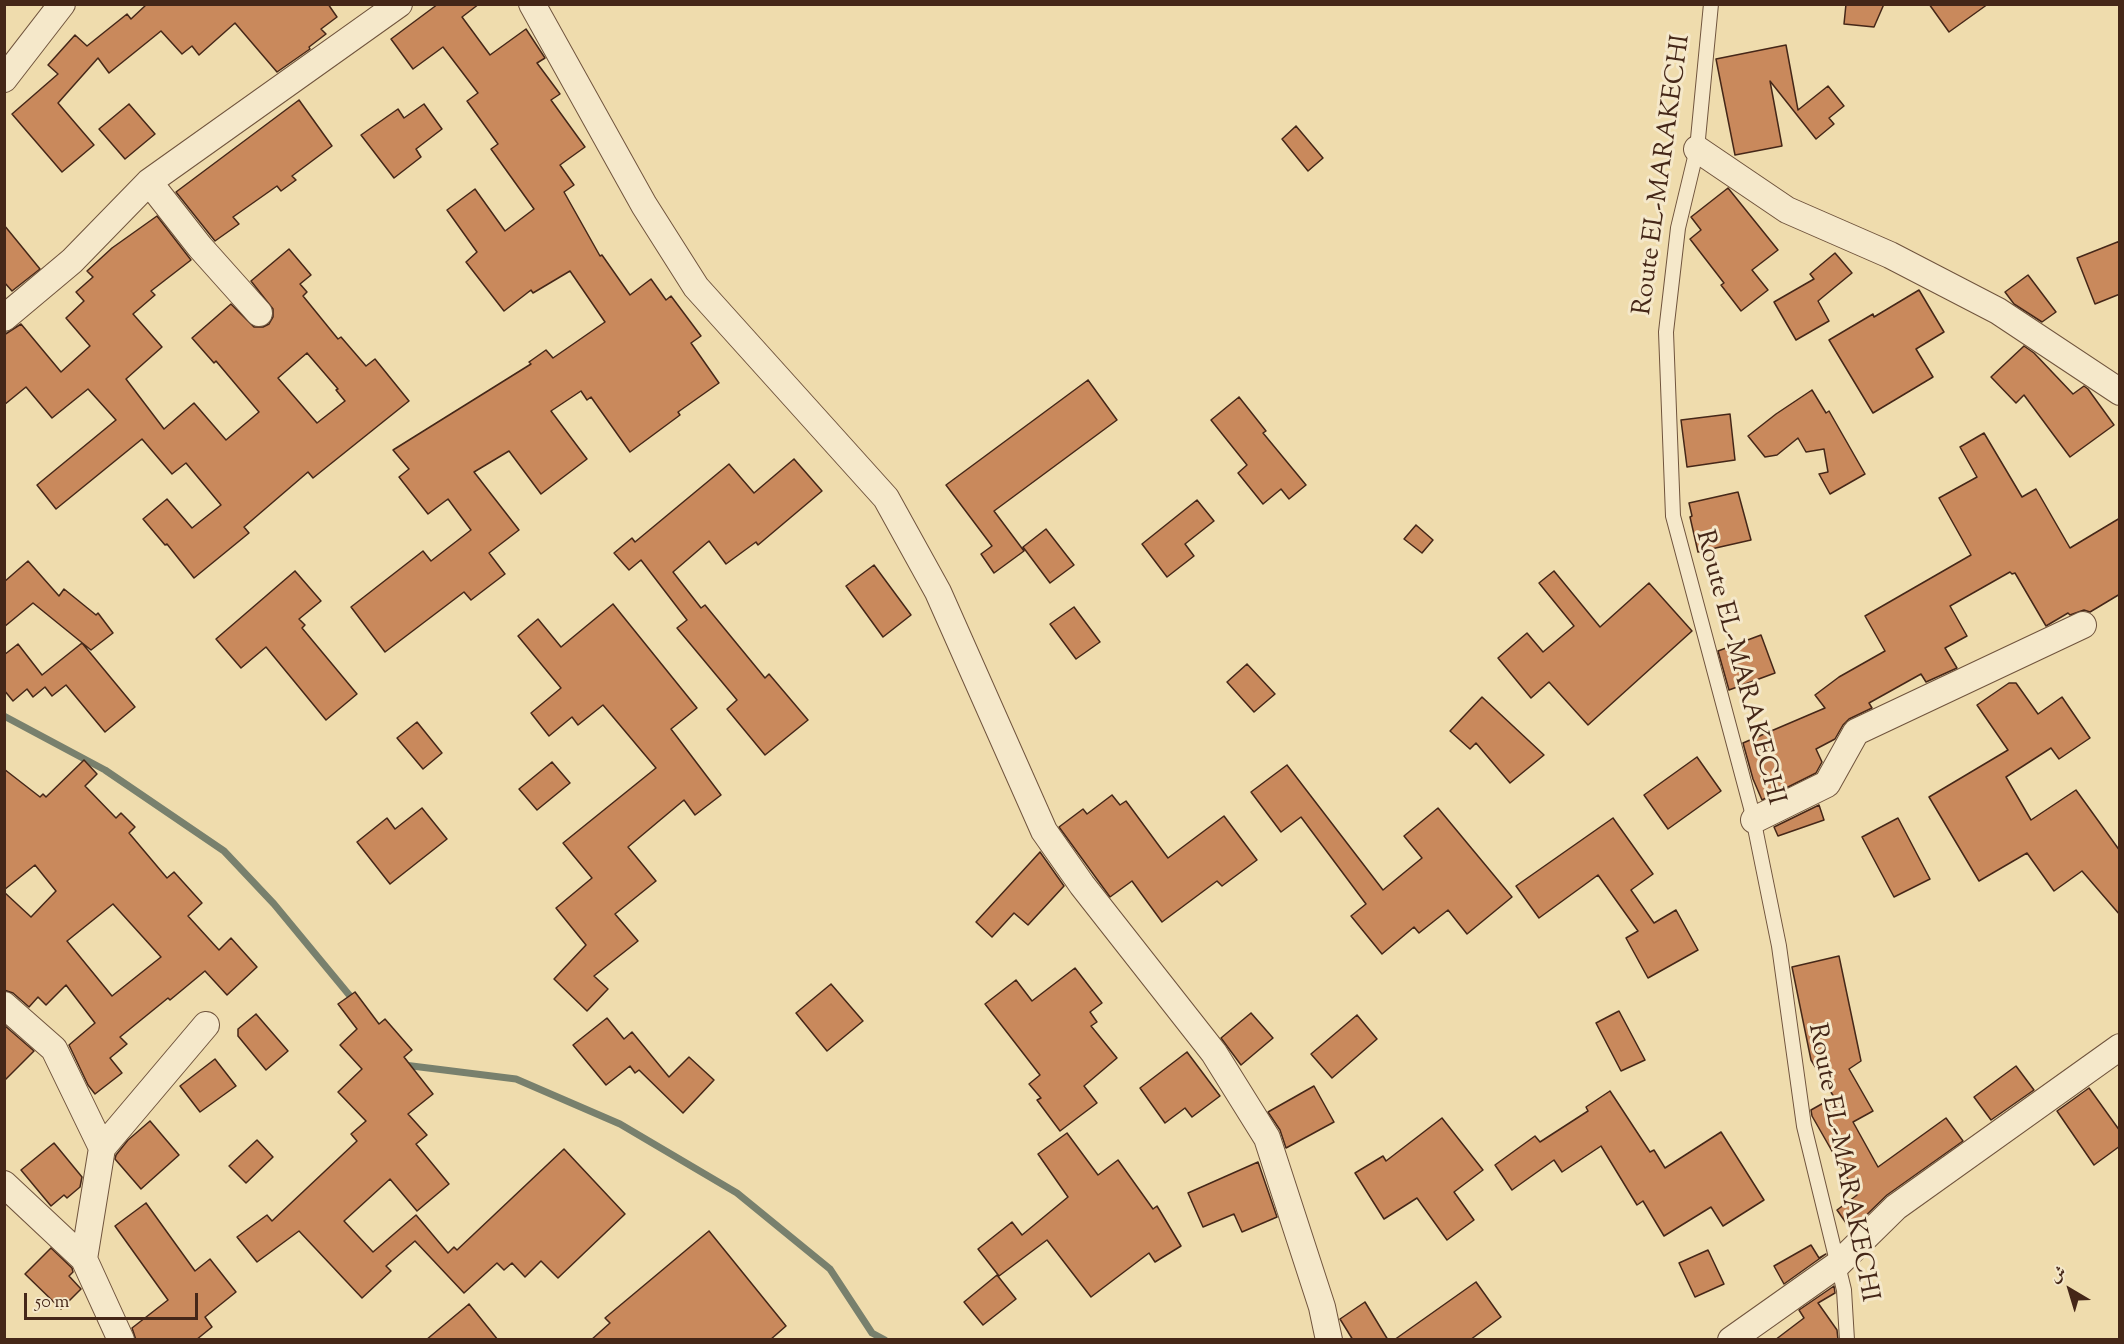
<!DOCTYPE html>
<html>
<head>
<meta charset="utf-8">
<style>
  body { margin:0 }
  #map { position:relative; width:2124px; height:1344px; overflow:hidden; background:#efdcad; font-family:"Sorts Mill Goudy",Amiri,serif }
  canvas { display:block }
  .frame { position:absolute; inset:0; border:6px solid #452718; pointer-events:none }
  .north { position:absolute; left:2040px; top:1260px; width:60px; height:60px; -webkit-text-stroke:4px #f5e8ca; paint-order:stroke; rotate:322deg; font-size:16px; font-weight:700; line-height:24px; text-align:center; color:#452718 }
  .north::after { content:''; display:block; margin:auto; width:21px; height:27px; background:#452718; clip-path:polygon(50% 0,100% 100%,50% 72%,0 100%) }
  .scale { position:absolute; left:24px; top:1293px; width:174px; height:27px; box-sizing:border-box; border:3px solid #452718; border-top:0; padding-left:8px; font-size:18px; line-height:21px; white-space:nowrap; color:#452718; -webkit-text-stroke:4px #f5e8ca; paint-order:stroke }
</style>
</head>
<body>
<div id="map">
<canvas width="2124" height="1344"></canvas>
<div class="frame"></div>
<div class="north">ش</div>
<div class="scale">50 m</div>
</div>
<script>
const context = document.querySelector('canvas').getContext('2d');
context.lineJoin = 'round';
function poly(rows) {
  const path = new Path2D();
  for (const r of rows) {
    path.moveTo(r[0], r[1]);
    for (let i = 2; i < r.length; i += 2) path.lineTo(r[i], r[i + 1]);
  }
  return path;
}
function stroke(path, color, width, dash) {
  context.strokeStyle = color;
  context.lineWidth = width;
  context.lineCap = dash ? 'butt' : 'round';
  context.setLineDash(dash || []);
  context.stroke(path);
}
function fill(path, color) {
  context.fillStyle = color;
  context.fill(path, 'evenodd');
}
function drawText(font, color, halo, rows, align = 'center') {
  context.font = font + ' "Sorts Mill Goudy",serif';
  context.lineWidth = 6;
  context.setLineDash([]);
  context.textBaseline = 'middle';
  context.strokeStyle = halo;
  context.fillStyle = color;
  for (const [text, x, y, turn = 0] of rows) {
    context.save();
    context.translate(x, y);
    context.rotate((+turn || 0) * Math.PI / 180);
    context.textAlign = isNaN(turn) ? turn : align;
    if (halo) context.strokeText(text, 0, 0);
    context.fillText(text, 0, 0);
    context.restore();
  }
}
stroke(poly([
  [4,716,105,770,224,851,274,904,355,1002],
  [404,1065,516,1079,620,1124,737,1193,830,1269,872,1333,885,1340]
]), '#78806d', 7);
const building = poly([
  [147,4,328,4,337,17,321,29,326,34,309,47,310,49,277,72,235,23,199,55,192,46,182,54,161,31,109,73,98,58,58,103,94,145,62,172,12,114,58,74,48,65,75,35,87,46,127,14,131,19,147,4],
  [438,4,479,4,462,17,490,55,526,29,545,58,537,63,560,94,551,100,585,147,560,165,574,185,564,192,600,256,602,255,630,295,651,279,666,300,671,296,701,336,691,343,719,383,678,412,680,415,630,452,591,397,587,400,581,391,551,411,587,459,541,494,509,451,474,472,519,530,489,553,505,574,471,600,464,592,385,652,351,607,423,551,431,561,471,530,448,499,428,514,399,477,409,469,393,450,531,364,529,362,546,350,553,358,605,322,570,271,533,293,531,290,504,311,466,262,477,252,447,210,475,189,505,231,534,209,491,149,498,144,467,101,478,93,443,47,413,69,391,39,438,4],
  [1846,4,1884,4,1874,27,1844,24,1846,4],
  [1929,4,1988,4,1949,32,1929,4],
  [1786,45,1798,110,1828,86,1844,106,1829,118,1834,124,1816,139,1770,81,1782,146,1735,155,1716,59,1786,45],
  [299,100,332,146,292,176,296,180,281,191,277,186,233,217,239,224,215,241,176,192,299,100],
  [129,104,155,134,125,159,99,129,129,104],
  [424,104,442,129,416,149,421,157,394,178,361,135,398,109,404,118,424,104],
  [1296,126,1323,158,1308,171,1282,139,1296,126],
  [1728,188,1778,250,1752,270,1768,290,1741,311,1721,285,1724,283,1690,239,1701,230,1691,217,1728,188],
  [157,216,191,260,151,291,155,295,133,314,162,347,126,379,164,429,194,403,226,440,259,412,216,361,214,363,192,338,231,304,254,327,263,327,269,324,273,317,273,309,251,281,289,249,311,275,300,284,307,292,303,296,338,339,341,337,366,366,375,359,409,401,313,478,308,472,244,527,249,533,194,578,167,544,165,545,143,519,167,499,192,528,221,505,186,463,172,474,142,439,56,509,37,485,116,420,88,389,52,418,26,387,4,405,4,335,21,324,61,372,90,346,66,318,84,301,76,292,93,277,87,271,112,248,157,216],
  [307,353,338,389,336,390,345,401,317,423,278,378,307,353],
  [4,225,40,269,12,291,4,282,4,225],
  [2120,241,2120,294,2095,304,2077,258,2120,241],
  [1835,253,1852,273,1818,301,1829,321,1796,340,1774,302,1814,279,1810,274,1835,253],
  [2028,275,2056,312,2042,322,2014,304,2005,292,2028,275],
  [1919,290,1944,332,1916,349,1933,377,1873,413,1829,340,1873,314,1874,317,1919,290],
  [2024,346,2034,353,2073,394,2084,386,2088,389,2114,425,2070,457,2024,395,2016,403,1991,377,2024,346],
  [1088,380,1117,420,994,511,1024,551,994,573,981,554,992,546,946,485,1088,380],
  [1812,390,1826,413,1829,411,1865,474,1830,494,1819,474,1828,472,1824,449,1806,452,1798,438,1777,455,1765,457,1748,436,1776,414,1812,390],
  [1239,397,1266,431,1263,433,1306,485,1289,499,1281,489,1263,504,1238,473,1247,465,1211,420,1239,397],
  [1730,414,1735,460,1687,467,1681,420,1730,414],
  [1984,433,2022,497,2036,489,2070,548,2120,518,2120,594,2090,612,2084,610,2070,615,2068,613,2046,626,2015,573,2012,574,2010,572,1950,606,1967,636,1945,648,1957,668,1926,682,1921,674,1869,703,1872,708,1849,719,1843,725,1835,739,1816,749,1822,762,1816,773,1762,800,1753,779,1743,743,1825,708,1815,695,1839,677,1885,651,1865,616,1971,555,1939,498,1977,477,1960,447,1984,433],
  [794,459,822,491,758,545,756,542,726,564,709,541,673,572,701,608,705,605,765,678,769,674,808,720,765,755,727,709,737,700,677,628,687,620,641,560,629,570,614,553,632,538,635,542,729,464,754,493,794,459],
  [1738,492,1751,540,1698,552,1690,517,1692,516,1689,503,1738,492],
  [1197,500,1214,521,1185,544,1194,556,1167,577,1142,544,1197,500],
  [1416,525,1433,540,1422,553,1404,539,1416,525],
  [1046,529,1074,565,1050,583,1023,547,1046,529],
  [28,561,59,596,64,589,96,615,98,613,113,633,91,650,33,603,4,627,4,582,28,561],
  [874,565,911,615,883,637,846,586,874,565],
  [295,571,321,601,299,619,305,625,302,628,357,694,326,720,266,647,241,668,216,639,295,571],
  [1554,571,1600,627,1649,583,1692,631,1588,725,1549,682,1531,698,1498,658,1527,633,1543,652,1574,626,1539,583,1554,571],
  [613,604,697,708,671,729,721,795,695,815,684,800,628,847,656,881,615,914,638,941,594,976,608,989,587,1011,554,979,586,945,556,908,592,878,563,843,656,768,603,705,578,725,572,717,549,736,531,713,561,688,518,636,538,619,561,647,613,604],
  [1074,607,1100,642,1076,659,1050,624,1074,607],
  [1761,635,1775,673,1729,690,1718,651,1761,635],
  [82,643,135,707,105,732,66,685,52,696,45,687,33,697,27,689,13,701,4,690,4,655,18,644,42,675,82,643],
  [1247,664,1275,694,1254,712,1227,682,1247,664],
  [2009,683,2016,683,2038,714,2062,697,2090,738,2059,759,2051,748,2006,777,2031,820,2076,790,2120,851,2120,915,2082,871,2054,891,2027,853,1979,881,1929,797,2008,750,1977,705,2009,683],
  [1482,697,1544,755,1510,783,1476,743,1470,749,1450,731,1482,697],
  [417,722,442,753,423,769,397,738,417,722],
  [1697,757,1721,791,1668,829,1644,795,1697,757],
  [84,760,97,774,85,786,116,818,121,813,135,827,129,833,167,878,174,872,202,903,188,916,219,950,231,938,257,967,227,995,205,971,170,1000,168,998,120,1037,127,1044,110,1058,122,1073,95,1094,88,1085,69,1045,95,1023,66,985,46,1005,38,997,29,1007,13,993,4,990,4,892,31,917,56,891,35,865,4,890,4,769,40,797,43,794,46,797,84,760],
  [113,904,161,957,112,996,67,941,113,904],
  [552,762,570,783,537,810,519,789,552,762],
  [1287,765,1383,890,1422,858,1404,836,1438,808,1512,897,1467,934,1448,910,1419,933,1414,927,1382,954,1351,916,1366,904,1301,817,1281,832,1251,792,1287,765],
  [1112,795,1120,805,1126,801,1168,858,1224,816,1257,860,1222,886,1217,881,1162,922,1132,881,1110,897,1059,827,1083,809,1087,814,1112,795],
  [1819,805,1824,820,1778,836,1774,827,1819,805],
  [422,808,447,839,390,884,357,842,387,818,395,829,422,808],
  [1613,818,1653,874,1631,890,1654,923,1676,910,1698,950,1648,978,1626,938,1638,931,1598,875,1539,918,1516,886,1613,818],
  [1898,818,1930,879,1894,897,1862,837,1898,818],
  [1040,852,1064,886,1028,925,1014,913,992,937,976,922,1040,852],
  [1839,956,1861,1061,1849,1069,1873,1111,1853,1122,1878,1167,1946,1118,1963,1141,1887,1195,1851,1230,1837,1210,1857,1195,1812,1116,1811,1110,1834,1097,1811,1060,1792,967,1839,956],
  [1075,968,1102,1003,1090,1012,1097,1022,1091,1026,1117,1058,1084,1086,1097,1103,1060,1131,1037,1100,1041,1098,1029,1084,1040,1075,985,1004,1016,980,1032,1001,1075,968],
  [831,984,863,1021,827,1051,796,1013,831,984],
  [355,992,379,1024,385,1019,412,1050,404,1057,433,1094,408,1114,427,1135,416,1144,449,1184,417,1211,390,1179,344,1221,373,1252,416,1215,448,1253,454,1247,457,1250,564,1149,625,1214,558,1278,541,1261,525,1277,512,1263,504,1270,497,1263,464,1293,415,1241,386,1266,391,1271,362,1298,299,1231,257,1262,237,1237,267,1215,272,1221,357,1141,351,1134,366,1121,338,1092,362,1069,340,1045,357,1029,338,1004,355,992],
  [1619,1011,1645,1060,1621,1071,1596,1023,1619,1011],
  [1251,1013,1273,1038,1241,1065,1221,1038,1251,1013],
  [256,1014,288,1051,266,1070,238,1036,238,1029,256,1014],
  [1357,1015,1377,1039,1332,1078,1311,1054,1357,1015],
  [607,1018,624,1039,632,1032,669,1077,689,1057,714,1080,683,1113,639,1070,635,1073,630,1066,606,1085,573,1045,607,1018],
  [4,1025,34,1051,4,1081,4,1025],
  [1187,1052,1220,1096,1192,1117,1185,1108,1165,1123,1140,1088,1187,1052],
  [215,1059,236,1086,200,1112,180,1086,215,1059],
  [2016,1066,2034,1090,1991,1120,1974,1097,2016,1066],
  [1314,1086,1334,1122,1286,1148,1280,1130,1268,1112,1314,1086],
  [2089,1088,2120,1131,2120,1146,2094,1165,2057,1111,2089,1088],
  [1610,1091,1650,1152,1654,1150,1665,1168,1721,1132,1764,1200,1723,1226,1711,1207,1664,1236,1643,1201,1637,1205,1601,1146,1562,1172,1554,1160,1512,1190,1495,1165,1535,1136,1540,1142,1588,1111,1586,1107,1610,1091],
  [1442,1118,1483,1170,1454,1192,1474,1220,1447,1240,1417,1198,1384,1219,1355,1173,1383,1156,1386,1161,1442,1118],
  [150,1121,179,1155,141,1189,115,1159,116,1155,128,1140,150,1121],
  [1067,1133,1098,1175,1118,1160,1153,1209,1157,1206,1181,1246,1155,1262,1149,1253,1091,1297,1047,1240,999,1276,978,1249,1012,1222,1022,1235,1068,1197,1038,1154,1067,1133],
  [257,1140,273,1157,246,1183,229,1166,257,1140],
  [54,1143,82,1177,80,1187,67,1198,64,1195,51,1206,21,1170,54,1143],
  [1258,1162,1277,1217,1242,1232,1234,1214,1203,1227,1188,1193,1258,1162],
  [146,1203,195,1271,210,1259,236,1292,205,1317,212,1327,196,1340,136,1340,132,1328,168,1300,115,1226,146,1203],
  [709,1231,786,1326,770,1340,591,1340,610,1323,605,1318,709,1231],
  [1811,1245,1819,1258,1826,1254,1784,1284,1774,1266,1811,1245],
  [51,1248,72,1268,73,1272,69,1276,81,1289,61,1309,25,1274,51,1248],
  [1708,1250,1724,1284,1695,1297,1679,1263,1708,1250],
  [997,1275,1016,1299,983,1325,964,1302,997,1275],
  [1476,1282,1501,1317,1470,1340,1394,1340,1476,1282],
  [1834,1286,1835,1293,1818,1303,1837,1330,1838,1340,1775,1340,1804,1318,1799,1310,1834,1286],
  [1365,1302,1388,1340,1353,1340,1340,1319,1365,1302],
  [469,1304,498,1340,426,1340,469,1304]
]);
fill(building, '#c9895c');
stroke(building, '#452718', 1.5);
const service = poly([
  [1711,4,1697,149,1678,228,1666,332,1673,516,1751,808,1779,946,1804,1126,1844,1290,1847,1340]
]);
const minor = poly([
  [532,4,644,205,696,287,886,498,938,592,1044,831,1082,885,1214,1053,1267,1138,1322,1307,1329,1340],
  [4,79,62,4],
  [1697,149,1787,210,1890,255,1998,311,2120,392],
  [149,182,200,247,259,313],
  [4,318,72,261,149,182,399,4],
  [1754,820,1827,784,1856,732,2083,625],
  [4,1005,54,1049,102,1148],
  [4,1184,84,1259,121,1340],
  [84,1259,102,1148,206,1025],
  [1731,1340,1837,1265,1896,1207,2120,1047]
]);
stroke(service, '#70543d', 16);
stroke(minor, '#70543d', 28);
stroke(service, '#f5e8ca', 14);
stroke(minor, '#f5e8ca', 26);
drawText('26px', '#452718', '#f5e8ca', [
  ["Route EL-MARAKECHI",1664,175,-82],
  ["Route EL-MARAKECHI",1738,668,75],
  ["Route EL-MARAKECHI",1841,1163,79]
]);
</script>
</body>
</html>
